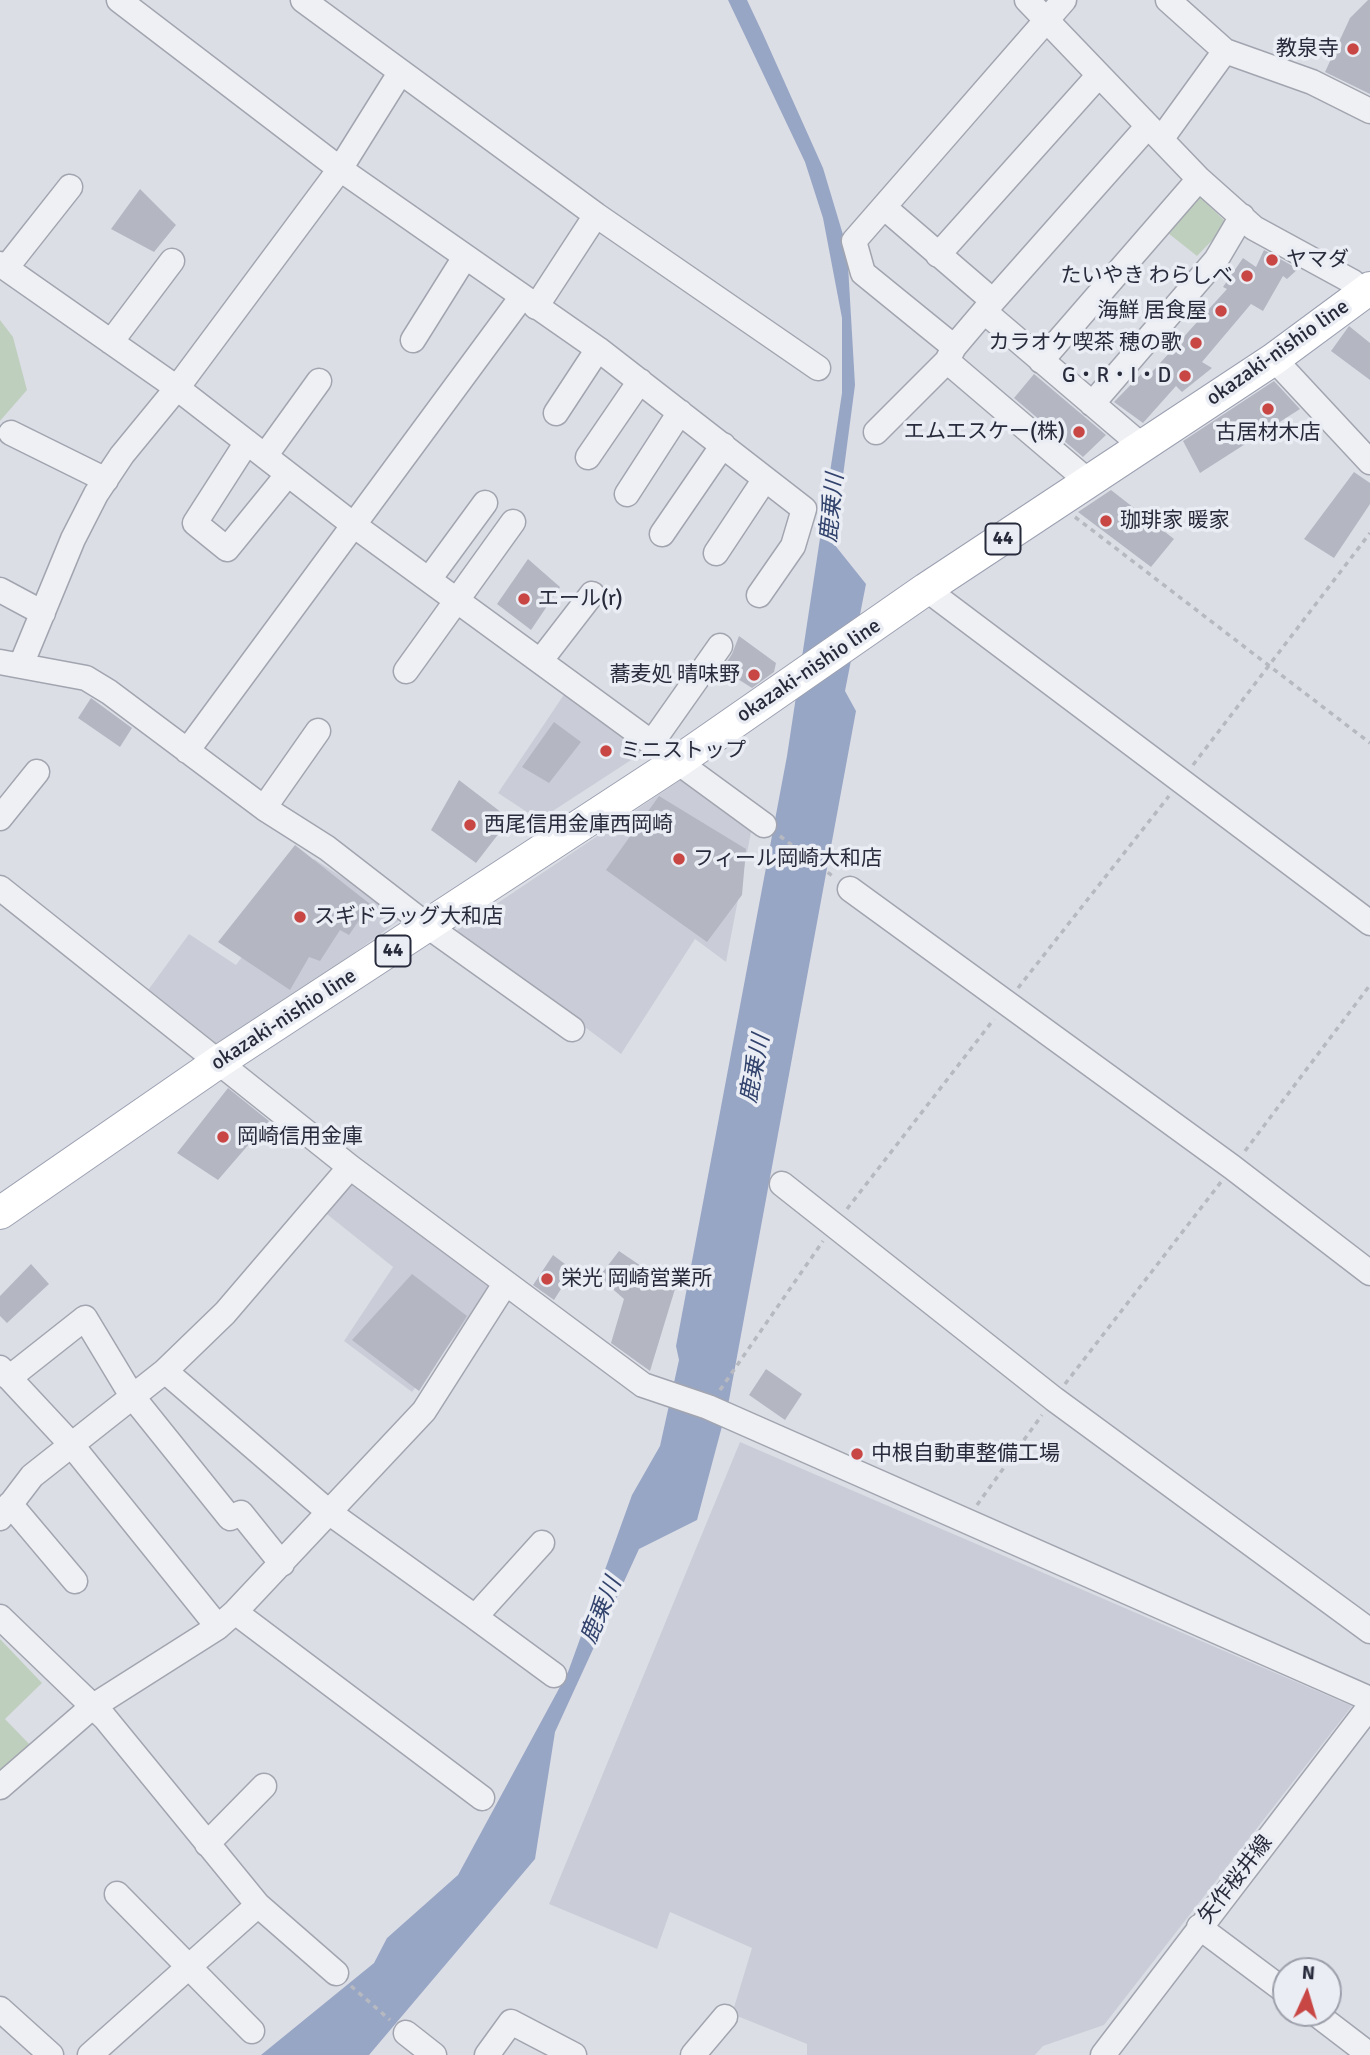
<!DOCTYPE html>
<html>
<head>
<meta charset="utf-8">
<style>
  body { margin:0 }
  #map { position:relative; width:1370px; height:2055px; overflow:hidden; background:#dcdee6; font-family:Signika,sans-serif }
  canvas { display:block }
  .north { position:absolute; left:1272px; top:1957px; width:70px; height:70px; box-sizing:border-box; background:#ebedf4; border:2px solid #9d9faa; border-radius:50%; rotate:4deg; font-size:19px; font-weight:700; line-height:28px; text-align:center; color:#272b3b }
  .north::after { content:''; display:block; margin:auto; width:24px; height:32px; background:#c84644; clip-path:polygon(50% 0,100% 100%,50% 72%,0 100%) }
</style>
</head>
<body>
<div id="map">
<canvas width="1370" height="2055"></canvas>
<div class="north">N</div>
</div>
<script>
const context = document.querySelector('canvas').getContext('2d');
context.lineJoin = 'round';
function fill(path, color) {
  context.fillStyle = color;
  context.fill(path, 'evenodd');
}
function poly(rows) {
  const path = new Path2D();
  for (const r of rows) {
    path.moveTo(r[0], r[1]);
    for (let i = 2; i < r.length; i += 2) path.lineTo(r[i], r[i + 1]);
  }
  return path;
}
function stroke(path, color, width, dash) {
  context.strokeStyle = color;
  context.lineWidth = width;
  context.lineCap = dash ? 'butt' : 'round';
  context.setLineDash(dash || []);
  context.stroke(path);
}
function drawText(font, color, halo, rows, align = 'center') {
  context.font = font + ' Signika,"Noto Sans JP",sans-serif';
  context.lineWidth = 7;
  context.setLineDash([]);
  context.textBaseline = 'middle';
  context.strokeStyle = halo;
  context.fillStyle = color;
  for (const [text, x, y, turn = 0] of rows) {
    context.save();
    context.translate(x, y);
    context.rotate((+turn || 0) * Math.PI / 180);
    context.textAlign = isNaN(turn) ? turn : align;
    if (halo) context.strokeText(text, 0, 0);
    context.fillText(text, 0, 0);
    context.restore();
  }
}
fill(poly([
  [569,687,645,751,539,820,498,793],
  [688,775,752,827,726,962,695,939,621,1054,456,931],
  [314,859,404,917,218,1051,146,993,189,934,236,965],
  [345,1174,494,1286,412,1392,344,1341,393,1267,318,1207],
  [740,1442,1352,1706,1104,2025,1043,2046,1035,2055,807,2055,807,2044,732,2014,752,1948,670,1912,657,1949,549,1904]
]), '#cacdd7');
fill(poly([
  [1200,197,1228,224,1197,256,1168,233],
  [0,320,13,337,27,390,0,421],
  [0,1639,42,1683,5,1719,34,1749,0,1776]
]), '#bfcfbe');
fill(poly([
  [728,0,747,0,763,34,823,168,847,248,855,385,834,544,866,584,845,691,856,711,729,1400,697,1520,639,1549,555,1732,535,1859,369,2055,261,2055,374,1963,387,1938,458,1875,568,1672,632,1495,660,1446,679,1360,676,1346,787,756,842,393,842,318,823,218,805,162]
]), '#98a6c5');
fill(poly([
  [1368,0,1370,0,1370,94,1325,72,1350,18],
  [140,189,176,225,154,252,111,229],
  [1264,250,1298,269,1287,279,1283,276,1263,311,1251,304,1202,362,1212,368,1182,392,1176,386,1143,423,1114,402,1147,368,1151,373,1227,289,1223,287,1243,258,1256,267],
  [1349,326,1370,343,1370,380,1331,351],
  [1034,374,1106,435,1083,457,1014,398],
  [1274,381,1300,409,1200,473,1183,441],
  [1354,472,1370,483,1370,504,1334,558,1304,539],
  [1111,490,1174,539,1151,567,1078,512],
  [528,559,560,587,531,630,497,604],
  [739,636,776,663,774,672,752,688,722,669,732,654],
  [91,698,132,728,120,747,78,718],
  [554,722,581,742,549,783,522,767],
  [459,780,510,819,476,863,431,830],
  [659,796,746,849,742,895,707,942,606,870],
  [295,845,370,904,349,935,340,930,320,961,309,957,290,990,218,942],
  [228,1088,269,1121,218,1180,177,1153],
  [619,1251,675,1289,650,1371,611,1343,624,1299,599,1277],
  [553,1255,573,1270,554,1300,533,1285],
  [31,1264,49,1284,7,1323,0,1316,0,1296],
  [412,1274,467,1316,419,1391,352,1340],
  [766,1369,802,1394,785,1420,749,1395]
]), '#b4b7c2');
const minor = poly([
  [119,0,340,169,598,349,804,509,793,546,759,595],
  [303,0,596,215,818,368],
  [1027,0,1199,179,1254,228,1353,282,1362,294],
  [1168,0,1225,51,1312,82,1370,111],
  [1162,138,1225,51],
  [885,208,993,301],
  [938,255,1099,75],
  [0,264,177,388,355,526,764,825],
  [6,268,70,187],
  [536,307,596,215],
  [986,313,1142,446],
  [413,340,465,257],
  [111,342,172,261],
  [954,347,863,273,854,241,1064,0],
  [1274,359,1370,462],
  [947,361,1089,482],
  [1041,361,1199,179],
  [1092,404,1216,260,1242,216],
  [556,413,598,349],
  [876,432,947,361,954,347,993,301,1148,126],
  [11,433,106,480],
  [247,442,195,523,227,549,288,474],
  [265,456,319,381],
  [588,457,640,381],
  [627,494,680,412],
  [662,534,723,445],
  [716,553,765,479],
  [430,578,485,503],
  [926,589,1370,923],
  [0,590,43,613],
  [541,660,592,594],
  [0,662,86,678,109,692,264,808,327,848,429,927,572,1029],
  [21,665,73,539,96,494,122,455,177,388,340,169,400,73],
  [406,671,513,522],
  [653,741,720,646],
  [187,751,521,298],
  [264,808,318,731],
  [0,818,37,772],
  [0,888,350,1167,643,1385,708,1407,1370,1699],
  [850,889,1232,1167,1370,1273],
  [782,1184,1054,1399,1370,1631],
  [0,1368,70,1443,218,1627],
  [165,1371,330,1513,475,1617,542,1543],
  [9,1378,85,1318,132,1396,230,1518,241,1513,282,1564],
  [10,1504,75,1581],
  [0,1518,32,1476,165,1371,225,1313,350,1167],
  [235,1612,482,1798],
  [0,1617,105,1718,258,1905,336,1973],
  [475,1617,554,1675],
  [0,1787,92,1707,218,1627,235,1612,424,1411,505,1284],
  [207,1844,264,1786],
  [117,1894,252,2031],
  [1199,1927,1286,1992],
  [0,2009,51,2055],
  [1315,2013,1370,2055],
  [406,2033,434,2055],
  [90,2055,258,1905],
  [487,2055,511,2022,574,2055],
  [693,2055,725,2017],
  [1103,2055,1370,1706]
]);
const major = poly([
  [0,1213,220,1061,680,760,926,589,1274,359,1370,288]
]);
stroke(minor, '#a2a5af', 27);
stroke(major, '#9ca1b1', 34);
stroke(poly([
  [1075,517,1370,743],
  [1193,765,1370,533],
  [780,836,835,878],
  [1018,988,1169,796],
  [1245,1151,1370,985],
  [847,1209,994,1019],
  [1065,1384,1221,1182],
  [720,1390,823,1241],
  [977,1505,1042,1415],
  [351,1986,390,2020]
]), '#b7b9c0', 3.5, [5, 5]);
stroke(minor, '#eff0f4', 24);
stroke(major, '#fff', 32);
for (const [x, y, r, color] of [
  [1353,49,7,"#c84644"],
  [1272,260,7,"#c84644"],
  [1247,276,7,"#c84644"],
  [1221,311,7,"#c84644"],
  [1196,343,7,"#c84644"],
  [1185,376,7,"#c84644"],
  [1268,409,7,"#c84644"],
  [1079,432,7,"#c84644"],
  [1106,521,7,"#c84644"],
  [524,599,7,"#c84644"],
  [754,675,7,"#c84644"],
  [606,751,7,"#c84644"],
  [470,825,7,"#c84644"],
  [679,859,7,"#c84644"],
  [300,917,7,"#c84644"],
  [223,1137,7,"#c84644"],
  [547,1279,7,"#c84644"],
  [857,1454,7,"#c84644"]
]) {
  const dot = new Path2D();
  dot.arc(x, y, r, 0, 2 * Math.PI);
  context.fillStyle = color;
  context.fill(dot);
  stroke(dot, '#ebedf4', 2.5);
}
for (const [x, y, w] of [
  [1003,539,35],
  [393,951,35]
]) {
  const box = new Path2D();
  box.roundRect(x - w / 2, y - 15.5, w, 31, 5);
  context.fillStyle = '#ebedf4';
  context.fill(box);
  stroke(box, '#272b3b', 2);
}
drawText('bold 19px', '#272b3b', null, [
  ["44",1003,539],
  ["44",393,951]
]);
drawText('21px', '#272b3b', '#ebedf4', [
  ["教泉寺",1339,49,"right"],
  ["ヤマダ",1286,260],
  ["たいやき わらしべ",1233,276,"right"],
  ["海鮮 居食屋",1207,311,"right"],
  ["カラオケ喫茶 穂の歌",1182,343,"right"],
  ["G・R・I・D",1171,376,"right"],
  ["エムエスケー(株)",1065,432,"right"],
  ["古居材木店",1268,433,"center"],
  ["珈琲家 暖家",1120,521],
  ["エール(r)",538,599],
  ["蕎麦処 晴味野",740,675,"right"],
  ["ミニストップ",620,751],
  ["西尾信用金庫西岡崎",484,825],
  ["フィール岡崎大和店",693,859],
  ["スギドラッグ大和店",314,917],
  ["岡崎信用金庫",237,1137],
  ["栄光 岡崎営業所",561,1279],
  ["中根自動車整備工場",871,1454]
], 'left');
drawText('21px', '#272b3b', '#ebedf4', [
  ["okazaki-nishio line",1278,353,-35],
  ["okazaki-nishio line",809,671,-34],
  ["okazaki-nishio line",284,1020,-33],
  ["矢作桜井線",1236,1880,-52]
]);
drawText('italic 23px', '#32436d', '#ebedf4', [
  ["鹿乗川",833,508,-84],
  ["鹿乗川",756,1069,-79],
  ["鹿乗川",602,1611,-67]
]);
</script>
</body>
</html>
